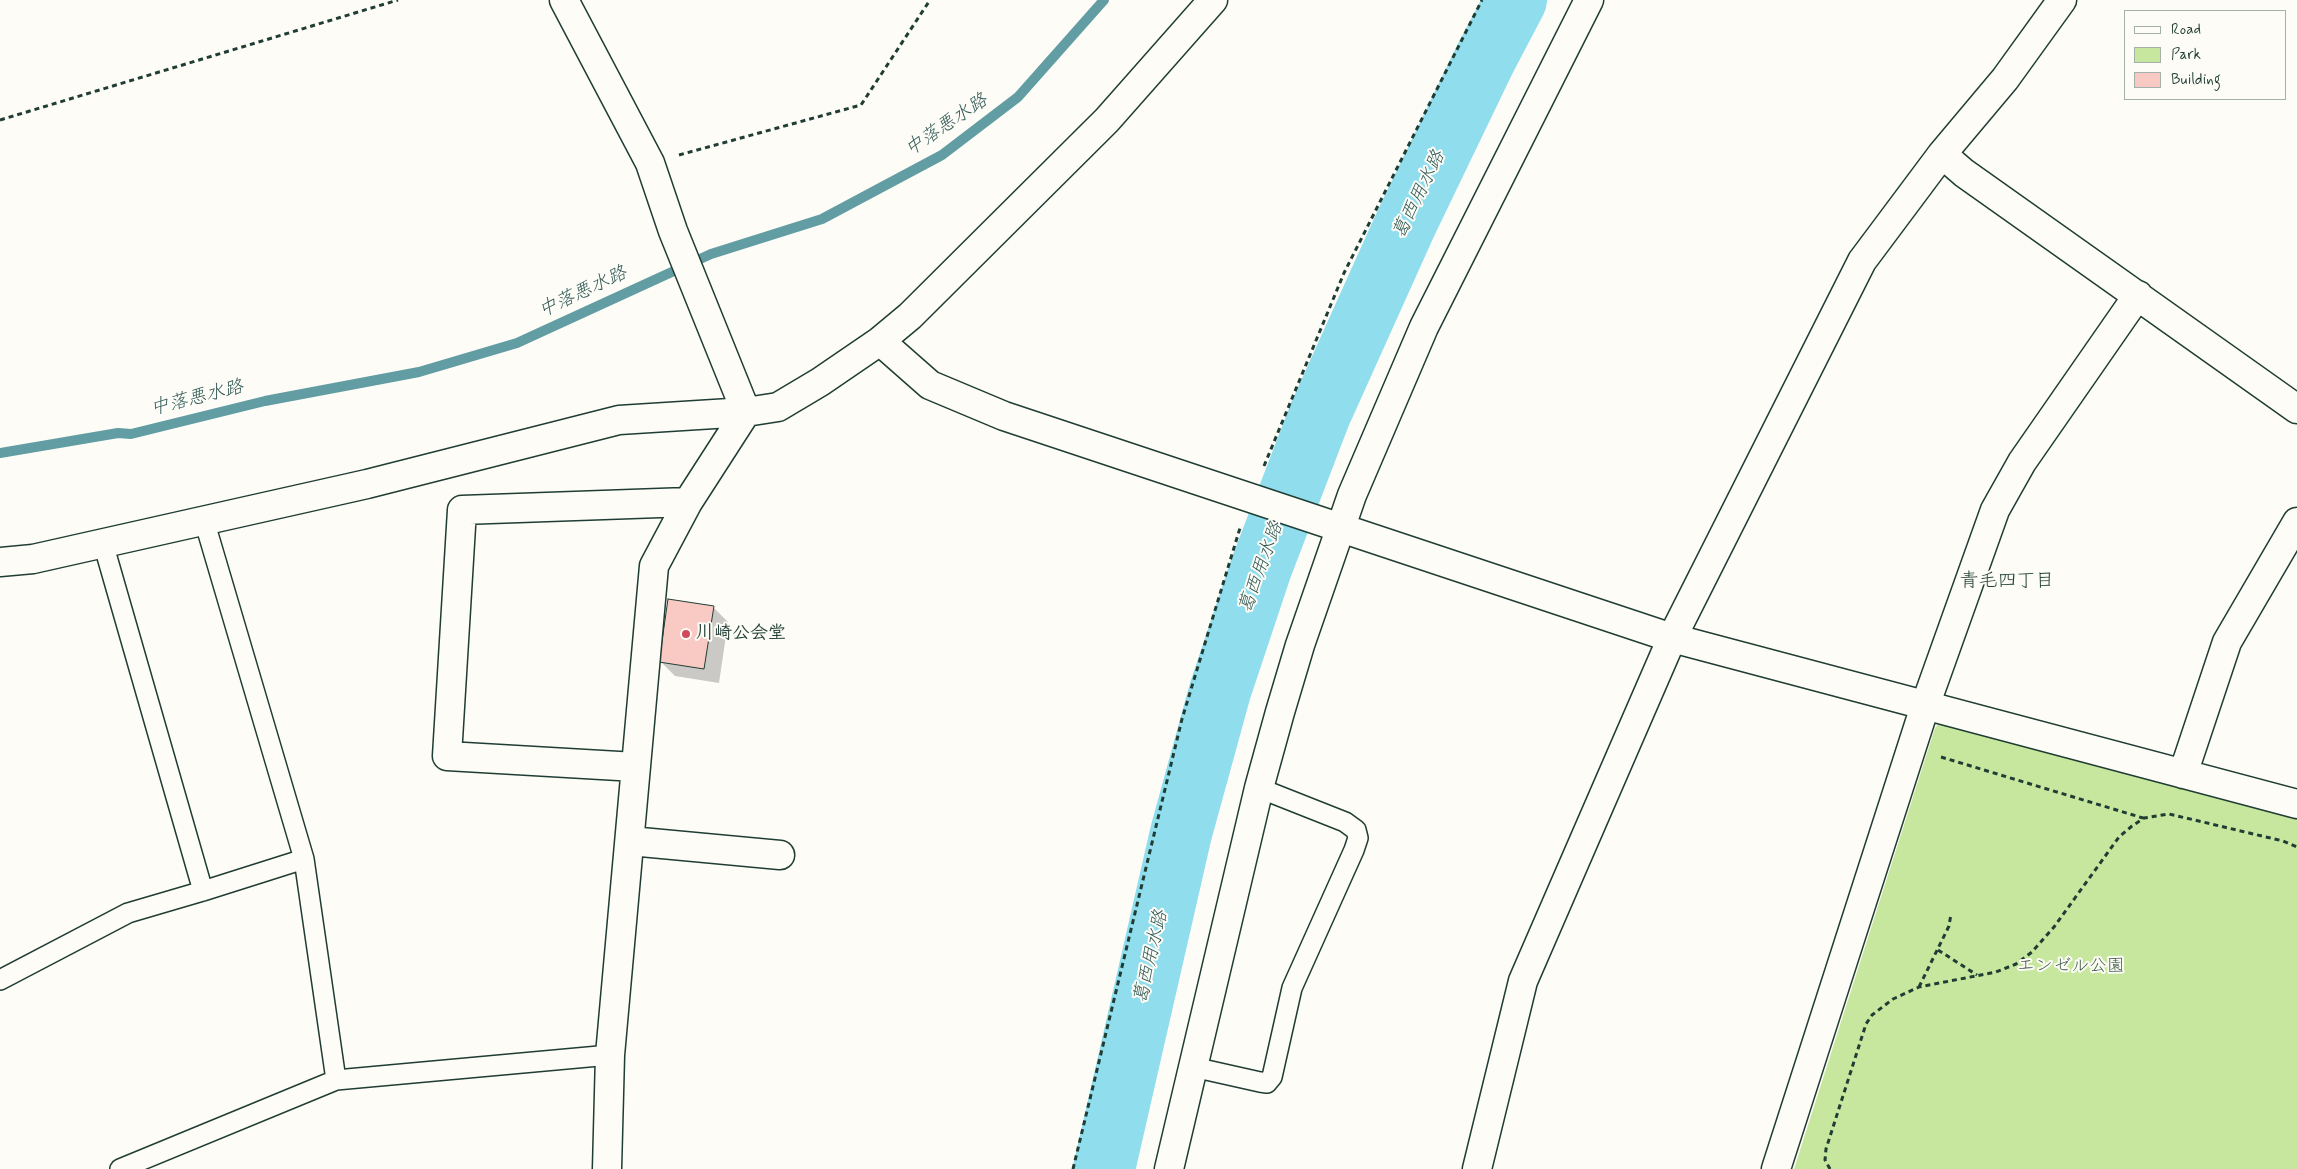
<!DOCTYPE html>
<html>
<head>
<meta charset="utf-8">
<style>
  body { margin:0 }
  #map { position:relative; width:2297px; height:1169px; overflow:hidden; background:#fdfcf7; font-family:Mynerve,sans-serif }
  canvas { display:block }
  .legend { position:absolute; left:2124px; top:10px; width:162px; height:90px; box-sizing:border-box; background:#fdfcf7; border:1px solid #a4b0a9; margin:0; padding:6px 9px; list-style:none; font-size:15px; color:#1f3d34 }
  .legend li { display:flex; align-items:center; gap:10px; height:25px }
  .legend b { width:25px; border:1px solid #a4b0a9 }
</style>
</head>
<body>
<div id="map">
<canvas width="2297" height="1169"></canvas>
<ul class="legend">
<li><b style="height:6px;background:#fdfcf7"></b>Road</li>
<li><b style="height:14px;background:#c7e79f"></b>Park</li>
<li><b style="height:14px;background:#f9c9c3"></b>Building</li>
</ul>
</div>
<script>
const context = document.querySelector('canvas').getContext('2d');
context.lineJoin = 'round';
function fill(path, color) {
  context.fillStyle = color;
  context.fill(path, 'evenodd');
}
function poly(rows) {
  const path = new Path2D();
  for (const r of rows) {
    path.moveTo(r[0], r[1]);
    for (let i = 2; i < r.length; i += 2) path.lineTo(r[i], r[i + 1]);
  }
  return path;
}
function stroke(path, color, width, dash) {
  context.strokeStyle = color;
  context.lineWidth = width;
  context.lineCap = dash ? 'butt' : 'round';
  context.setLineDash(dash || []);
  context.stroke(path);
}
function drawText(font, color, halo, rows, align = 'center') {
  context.font = font + ' Mynerve,"Klee One",sans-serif';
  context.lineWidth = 4;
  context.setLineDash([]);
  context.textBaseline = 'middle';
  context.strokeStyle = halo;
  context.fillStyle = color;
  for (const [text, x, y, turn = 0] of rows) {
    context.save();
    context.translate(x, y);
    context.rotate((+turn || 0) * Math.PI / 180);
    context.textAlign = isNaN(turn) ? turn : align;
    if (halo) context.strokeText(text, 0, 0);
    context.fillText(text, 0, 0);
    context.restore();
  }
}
fill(poly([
  [1939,723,2297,817,2297,1169,1794,1169,1935,728]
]), '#c7e79f');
fill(poly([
  [713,607,728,622,719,683,675,676,660,661]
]), '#0003');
stroke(poly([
  [0,453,118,433,131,434,265,401,419,372,517,343,711,254,822,219,942,155,1018,97,1104,0]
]), '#629da3', 10);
stroke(poly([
  [1104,1169,1181,833,1220,691,1261,568,1320,414,1406,223,1485,59,1516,0]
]), '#8fdded', 62);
const building = poly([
  [668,599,714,606,704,669,659,662,668,599]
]);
fill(building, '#f9c9c3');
stroke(building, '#1f3d34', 1);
const service = poly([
  [103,543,203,891,304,859,204,520],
  [304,859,336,1080,610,1055],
  [0,980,128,913,203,891],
  [1193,1067,1260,1082,1267,1083,1272,1077,1292,988,1354,850,1358,838,1356,830,1345,822,1259,788],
  [120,1169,336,1080]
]);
const minor = poly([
  [564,0,650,163,673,231,746,412],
  [1942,154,1964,173,2297,409],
  [880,341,930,385,1004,416,1672,638,2297,804],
  [0,562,33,559,367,484,619,420,746,412,778,407,820,382,880,341,910,316,1107,120,1213,0],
  [636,767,447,756,462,510,688,502],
  [2183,774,2227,642,2297,522],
  [630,841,780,855],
  [607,1169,610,1055,654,566,688,502,746,412],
  [1169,1169,1259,788,1280,712,1300,645,1352,495,1424,327,1589,0],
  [1477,1169,1523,981,1672,638,1862,261,1942,154,2005,79,2062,0],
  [1776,1169,1925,706,1995,510,2022,462,2138,295]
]);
stroke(service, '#1f3d34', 22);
stroke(minor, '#1f3d34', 31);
stroke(poly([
  [0,120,398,0],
  [679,155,861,105,930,0],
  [1264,466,1344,273,1482,0],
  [1941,757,2143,818],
  [1938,950,1977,975],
  [1919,987,1949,926,1951,914],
  [1073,1169,1182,719,1240,528],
  [1830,1169,1825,1160,1826,1149,1866,1024,1872,1015,1893,999,1919,987,1996,972,2016,964,2032,952,2054,927,2119,837,2132,826,2144,818,2169,814,2283,841,2297,847]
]), '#1f3d34', 3, [5, 4]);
stroke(service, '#fdfcf7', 19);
stroke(minor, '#fdfcf7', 28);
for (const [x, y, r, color] of [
  [686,634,5,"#d1495b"]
]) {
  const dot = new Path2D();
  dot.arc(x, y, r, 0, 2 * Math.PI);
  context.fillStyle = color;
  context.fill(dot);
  stroke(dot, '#fdfcf7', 2);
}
drawText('bold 18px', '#1f3d34', '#fdfcf7', [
  ["川崎公会堂",696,634]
], 'left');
drawText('18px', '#415f49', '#fdfcf7', [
  ["エンゼル公園",2071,967]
]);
drawText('italic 19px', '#355d59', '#fdfcf7', [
  ["中落悪水路",947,126,-34],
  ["葛西用水路",1420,195,-64],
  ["中落悪水路",583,293,-25],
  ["中落悪水路",197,399,-14],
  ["葛西用水路",1262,568,-70],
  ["葛西用水路",1152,957,-77]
]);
drawText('19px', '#1f3d34', '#fdfcf7', [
  ["青毛四丁目",2007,582]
]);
</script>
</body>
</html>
